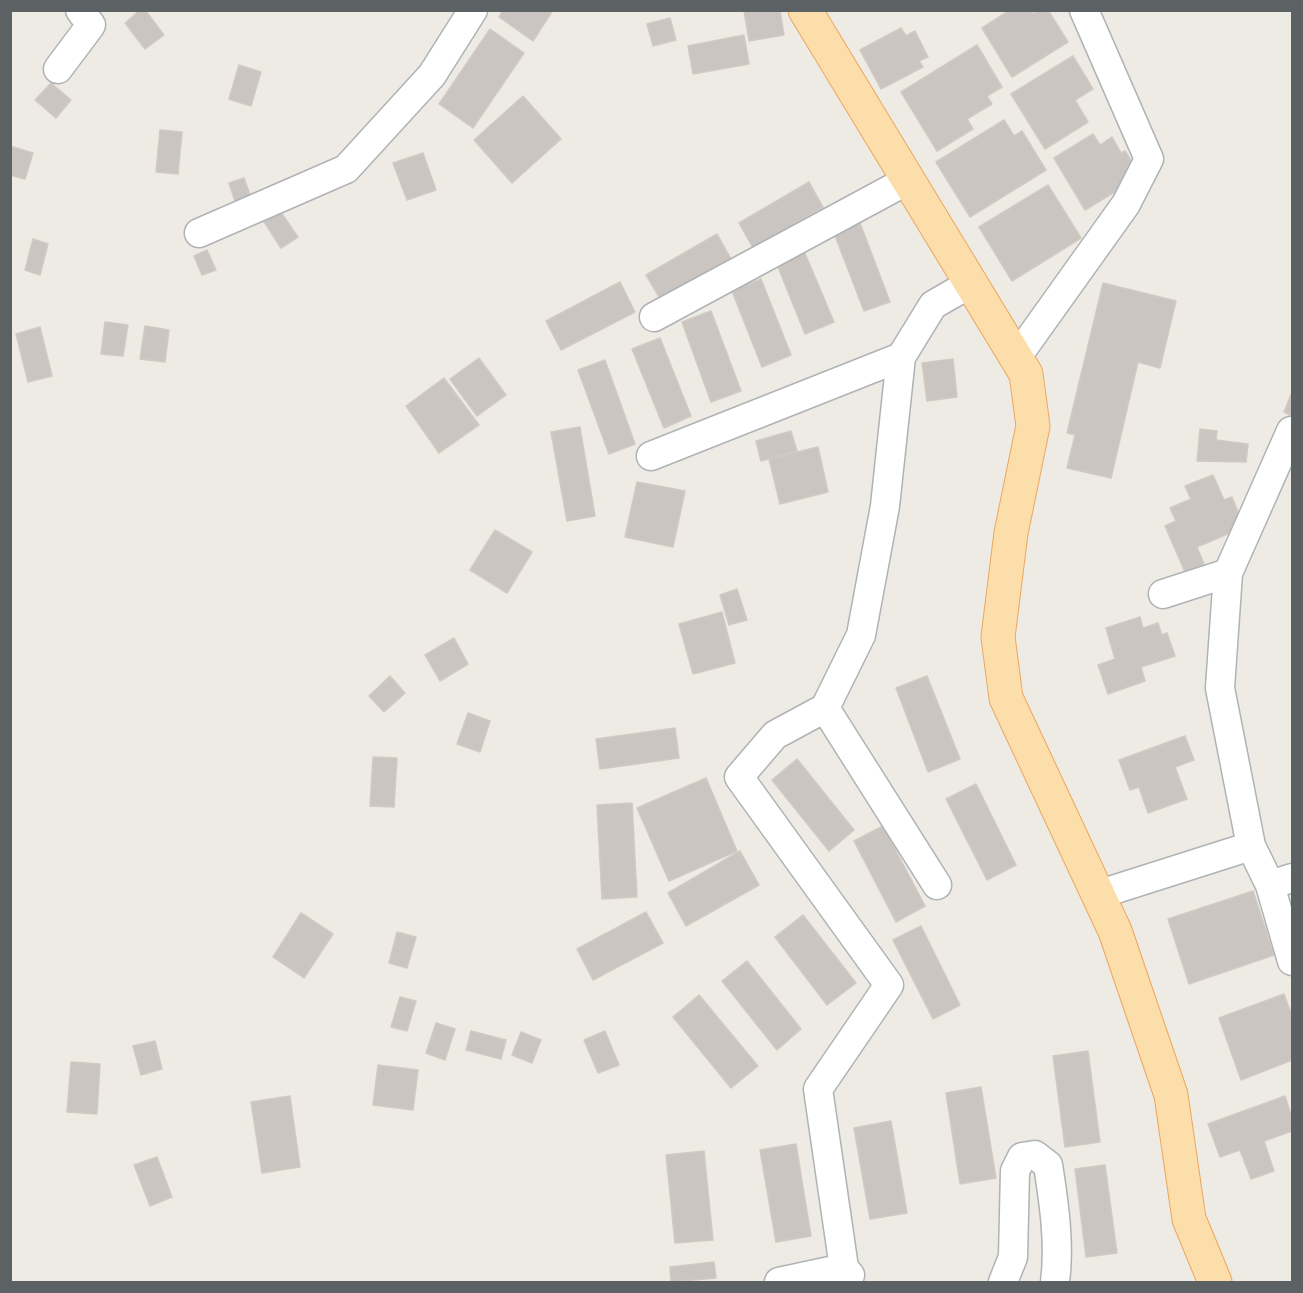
<!DOCTYPE html>
<html>
<head>
<meta charset="utf-8">
<style>
  body { margin:0 }
  #map { position:relative; width:1303px; height:1293px; overflow:hidden; background:#eeeae4; font-family:Figtree,sans-serif }
  canvas { display:block }
  .frame { position:absolute; inset:0; border:12px solid #5c6164; pointer-events:none }
</style>
</head>
<body>
<div id="map">
<canvas width="1303" height="1293"></canvas>
<div class="frame"></div>
</div>
<script>
const ctx = document.querySelector('canvas').getContext('2d');
ctx.lineJoin = 'round';
function fillPath(path, color) {
  ctx.fillStyle = color;
  ctx.fill(path, 'evenodd');
}
function trace(path, color, width, dash) {
  ctx.strokeStyle = color;
  ctx.lineWidth = width;
  ctx.lineCap = dash ? 'butt' : 'round';
  ctx.setLineDash(dash || []);
  ctx.stroke(path);
}
const building = new Path2D(`
  M140,10H145L164,35L145,49L125,23Z
  M503,10H553L533,41L499,17Z
  M780,10L784,35L749,41L744,11Z
  M1010,10H1031L1033,14L1040,10H1048L1068,42L1012,77L982,28Z
  M670,18L676,40L653,46L647,24Z
  M901,28L906,36L915,31L928,57L919,61L923,67L881,89L860,50Z
  M490,29L524,53L473,128L439,104Z
  M744,35L749,64L693,74L688,46Z
  M977,45L1002,87L987,96L992,104L967,119L973,129L937,151L901,92Z
  M1073,56L1093,89L1075,100L1088,122L1045,149L1011,94Z
  M239,65L261,72L251,106L229,99Z
  M51,83L71,100L56,118L35,100Z
  M523,96L561,139L512,183L474,140Z
  M1004,120L1014,136L1022,131L1046,170L970,217L936,162Z
  M160,130L182,132L178,174L156,172Z
  M1093,134L1100,145L1112,137L1121,153L1125,151L1141,176L1085,210L1054,158Z
  M10,146L33,153L25,179L10,175Z
  M423,153L436,190L407,200L393,163Z
  M244,178L251,198L236,204L229,183Z
  M809,182L823,207L753,248L739,223Z
  M1048,185L1081,238L1012,281L979,227Z
  M280,211L298,237L281,248L264,222Z
  M860,223L890,302L864,311L834,233Z
  M717,234L731,259L661,300L646,275Z
  M33,239L48,244L40,275L25,270Z
  M207,250L216,270L202,275L194,256Z
  M804,251L834,322L805,334L776,262Z
  M761,279L791,355L762,367L732,291Z
  M620,282L635,312L561,350L546,321Z
  M1103,283L1176,301L1160,368L1138,362L1111,478L1067,468L1075,435L1067,433Z
  M711,311L741,391L711,402L682,322Z
  M105,322L128,325L123,356L101,354Z
  M145,326L169,330L165,362L140,359Z
  M40,327L52,376L28,382L16,334Z
  M660,338L691,416L664,428L632,349Z
  M479,358L506,395L477,416L450,379Z
  M953,359L957,397L927,401L922,363Z
  M605,360L635,444L609,454L578,370Z
  M444,378L479,425L439,453L406,406Z
  M1292,392V416L1284,412Z
  M580,427L595,516L567,521L551,432Z
  M1200,429L1217,431L1216,440L1248,444L1246,462L1197,461Z
  M791,431L797,451L761,461L756,441Z
  M818,447L828,492L780,504L769,459Z
  M1213,475L1224,500L1232,497L1244,527L1197,547L1204,564L1185,572L1165,526L1176,521L1170,508L1191,499L1185,486Z
  M637,482L685,491L673,547L625,537Z
  M495,530L532,552L507,593L470,570Z
  M737,589L747,620L729,625L720,595Z
  M722,612L735,663L693,674L679,624Z
  M1140,617L1143,628L1158,623L1162,635L1167,633L1175,656L1141,667L1145,681L1108,694L1098,665L1115,659L1106,628Z
  M454,638L468,664L440,681L425,655Z
  M390,676L405,693L384,712L369,696Z
  M927,676L960,759L928,772L896,688Z
  M468,713L490,721L480,752L457,744Z
  M675,728L679,758L600,769L596,739Z
  M1185,736L1194,760L1175,767L1187,799L1148,813L1139,787L1130,790L1119,760Z
  M373,757L397,758L394,807L370,806Z
  M797,759L854,830L829,851L772,780Z
  M706,778L737,851L669,881L637,808Z
  M976,784L1016,865L987,880L946,799Z
  M632,803L637,897L602,899L597,805Z
  M883,826L925,906L896,922L854,841Z
  M740,851L759,885L686,926L668,893Z
  M1253,891L1274,955L1189,984L1168,919Z
  M646,912L663,943L593,980L577,949Z
  M301,913L333,934L304,978L273,957Z
  M803,915L856,983L827,1005L775,937Z
  M921,926L960,1005L933,1019L893,940Z
  M397,932L416,937L407,968L389,963Z
  M747,961L801,1029L777,1050L722,981Z
  M1284,994L1292,1016V1060L1241,1080L1219,1018Z
  M699,995L758,1066L731,1088L673,1017Z
  M400,997L416,1001L407,1031L391,1027Z
  M436,1023L455,1029L445,1060L426,1053Z
  M471,1031L506,1040L501,1059L466,1050Z
  M605,1031L619,1065L598,1073L584,1040Z
  M521,1032L541,1040L532,1063L512,1055Z
  M155,1041L162,1069L141,1075L133,1046Z
  M1088,1051L1100,1142L1065,1147L1053,1056Z
  M71,1062L100,1064L97,1114L67,1112Z
  M378,1065L418,1070L413,1110L373,1105Z
  M981,1087L996,1178L960,1184L946,1093Z
  M290,1096L300,1167L262,1173L251,1102Z
  M1285,1096L1292,1118V1131L1264,1141L1274,1171L1251,1179L1240,1150L1220,1157L1208,1124Z
  M891,1121L907,1213L870,1219L854,1128Z
  M796,1144L811,1236L776,1242L760,1150Z
  M704,1151L713,1240L675,1243L666,1155Z
  M157,1157L172,1197L150,1206L134,1165Z
  M1105,1165L1117,1253L1086,1257L1075,1169Z
  M714,1262L716,1278L671,1282L670,1267Z`);
fillPath(building, '#cac5c1');
trace(building, '#d2cac2', 1.5);
const minor = new Path2D(`
  M58,69L91,25L80,10
  M199,233L346,169L432,75L473,10
  M654,317L908,180
  M1016,358L1126,204L1149,159L1084,10
  M651,456L901,357
  M1163,594L1228,573
  M825,708L937,885
  M1251,846L1220,688L1228,573L1291,431
  M1270,885L1292,961
  M1097,895L1251,846L1270,885L1292,878
  M779,1282L844,1268L850,1275
  M835,1282L844,1268L818,1089L889,985L739,777L775,735L825,708L861,635L885,506L901,357L933,305L971,283
  M1003,1282L1013,1257L1015,1171L1022,1157L1035,1155L1048,1165C1054,1203 1060,1245 1055,1282`);
const primary = new Path2D(`
  M805,10L1026,374L1033,426L1011,533L998,637L1006,698L1115,931L1171,1095L1189,1219L1215,1282`);
trace(minor, '#afb3b6', 31);
trace(primary, '#eca75e', 35);
trace(minor, '#fff', 28);
trace(primary, '#fcdeab', 33);
</script>
</body>
</html>
